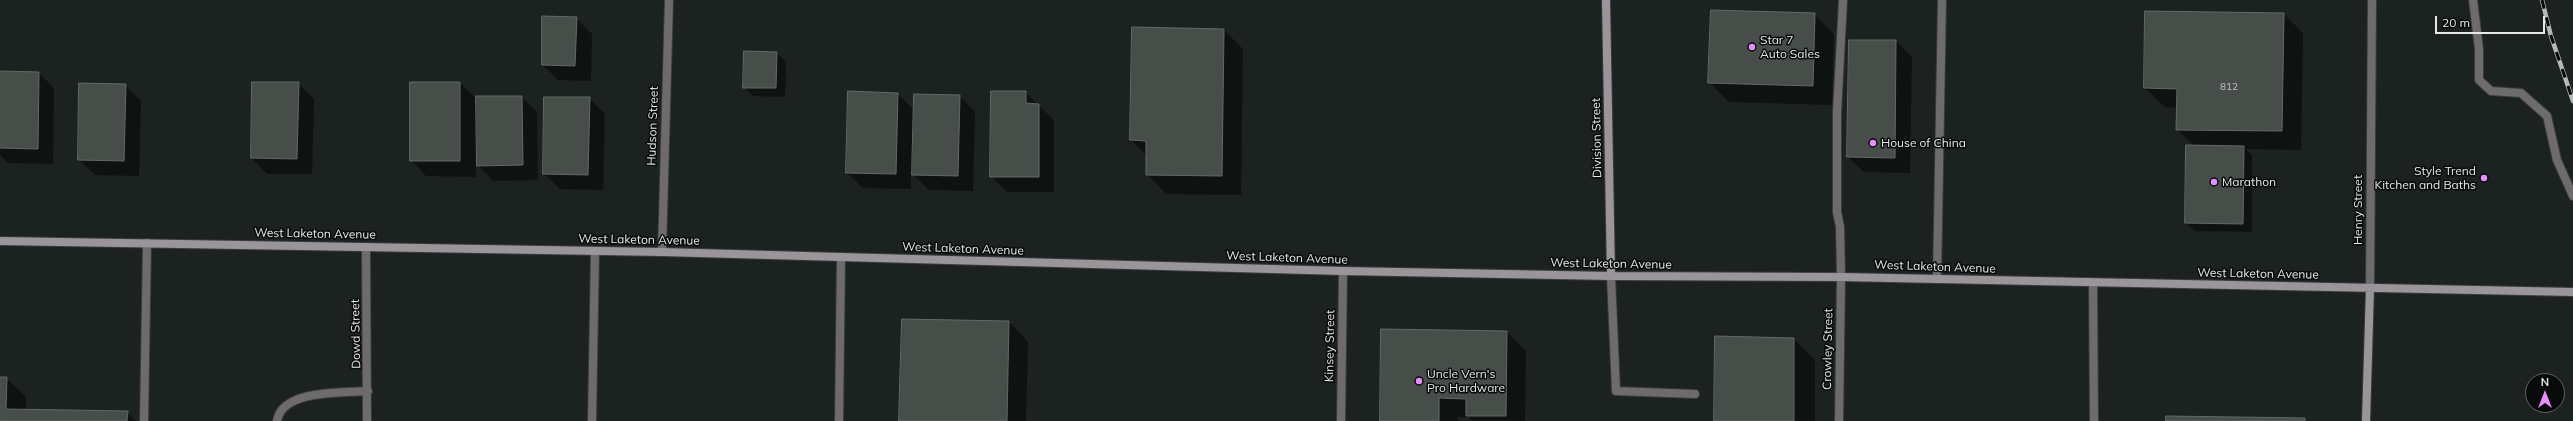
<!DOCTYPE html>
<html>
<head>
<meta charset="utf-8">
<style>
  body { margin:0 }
  #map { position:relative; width:2573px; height:421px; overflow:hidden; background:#1c221f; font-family:Mulish,sans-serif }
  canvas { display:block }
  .north { position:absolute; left:2525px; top:373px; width:40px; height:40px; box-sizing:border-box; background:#080b0a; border:1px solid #606462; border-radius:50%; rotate:0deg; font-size:11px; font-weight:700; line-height:16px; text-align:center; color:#e5eae7 }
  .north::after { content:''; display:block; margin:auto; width:14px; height:18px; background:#e98dfe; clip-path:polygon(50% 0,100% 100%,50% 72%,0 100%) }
  .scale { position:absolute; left:2435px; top:16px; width:110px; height:18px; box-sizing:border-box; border:2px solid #e5eae7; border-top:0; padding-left:5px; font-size:12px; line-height:14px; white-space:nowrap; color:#e5eae7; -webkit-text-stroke:3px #080b0a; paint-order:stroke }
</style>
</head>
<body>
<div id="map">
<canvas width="2573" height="421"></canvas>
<div class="north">N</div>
<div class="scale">20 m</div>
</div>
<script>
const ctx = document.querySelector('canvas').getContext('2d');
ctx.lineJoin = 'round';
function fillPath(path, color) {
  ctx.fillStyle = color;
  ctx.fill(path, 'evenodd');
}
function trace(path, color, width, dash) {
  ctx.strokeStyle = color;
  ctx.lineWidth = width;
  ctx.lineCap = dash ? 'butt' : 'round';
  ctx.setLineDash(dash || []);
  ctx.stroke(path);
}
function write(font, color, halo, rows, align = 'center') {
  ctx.font = font + ' Mulish,sans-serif';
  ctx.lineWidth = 3;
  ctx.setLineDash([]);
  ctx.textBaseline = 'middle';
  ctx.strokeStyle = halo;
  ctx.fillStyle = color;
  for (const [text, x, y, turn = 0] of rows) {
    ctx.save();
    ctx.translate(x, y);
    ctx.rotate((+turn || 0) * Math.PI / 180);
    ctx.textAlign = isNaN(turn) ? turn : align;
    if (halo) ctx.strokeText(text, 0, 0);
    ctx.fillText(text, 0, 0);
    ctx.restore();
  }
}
fillPath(new Path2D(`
  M1814,14L1834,34L1832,105L1729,102L1709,82Z
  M2284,14L2303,33L2301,150L2246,149L2252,155V232L2195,231L2186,223L2194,146L2177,129L2178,108L2165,107L2145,88Z
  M576,18L592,34L591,81L558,80L543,65Z
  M1224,30L1243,49L1241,195L1166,194L1147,174V156L1131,140Z
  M1850,41H1896L1912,57L1910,173L1864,172L1848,157Z
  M777,53L786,62L785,97L753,96L744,87Z
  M0,72L39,73L54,88L53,164L8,163L0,155Z
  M253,83H298L314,99L312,174H267L252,158Z
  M411,83H460L477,99L522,97L537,112L538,180L493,181L478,165L477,139L476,140V177L426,176L411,160Z
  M125,85L141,101L139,176L95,175L79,159Z
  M1025,92L1054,120V192H1007L991,176Z
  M898,94L915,111L960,96L975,112L973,191L929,190L911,173V189L863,188L847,173Z
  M589,98L605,114L603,190L560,189L544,174Z
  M1009,322L1028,342L1026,421H900Z
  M1507,332L1526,351L1525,421H1473L1469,417H1458V421H1381Z
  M1716,337L1794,339L1815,360V421H1715Z
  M0,378H6L26,397V410L127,412L136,421H0Z`), '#0007');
const building = new Path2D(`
  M1711,10L1815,13L1813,86L1708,83Z
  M2145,11L2284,13L2282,131L2176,130L2177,89L2144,88Z
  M542,16L577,17L575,66L542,65Z
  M1132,27L1224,29L1222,176L1146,175V141L1130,140Z
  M1849,40H1896L1895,158L1847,157Z
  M744,51L777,52L776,88H743Z
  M0,71L39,72L38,149L0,148Z
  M252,82H299L297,159L251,158Z
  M410,82H460V161H410Z
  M79,83L126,84L124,161L78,160Z
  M848,91L898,93L896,174L846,173Z
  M991,91H1026V103L1039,104V177H990Z
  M914,94L960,95L958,176L912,175Z
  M476,96H522L523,165L477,166Z
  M544,97H590L588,175L543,174Z
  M2186,145L2244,146L2243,224L2185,223Z
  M902,319L1009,321L1007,421H899Z
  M1381,329L1507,331L1506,416H1466V399L1439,398V421H1380Z
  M1715,336L1794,338V421H1714Z
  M0,377H7L6,409L128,411L127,421H0Z
  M2166,416L2305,418V421H2166Z`);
fillPath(building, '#474e4a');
trace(building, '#626a66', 1);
const lane = new Path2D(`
  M2473,0L2479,49V80L2491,91L2521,93L2547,116L2557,160L2573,196
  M1611,276L1616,391L1695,394
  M1841,277L1840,227L1837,212V113L1843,0
  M1937,279L1942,0
  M2093,283L2094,421
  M144,421L147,243
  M277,421C282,389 343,393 368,391
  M592,421L595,251`);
const street = new Path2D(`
  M366,247L367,421
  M662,252L669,0
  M2370,288L2372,0
  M839,421L841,257
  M1341,421L1343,271
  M1839,421L1841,277`);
const secondary = new Path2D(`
  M1606,0L1611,276
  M0,241L662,252L1343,271L1611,276L1841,277L2573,292
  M2366,421L2370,288`);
trace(lane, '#383e3b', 10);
trace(street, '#383e3b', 10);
trace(secondary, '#383e3b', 10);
trace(lane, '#6d6b6e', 8);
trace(street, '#6d6b6e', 8);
trace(secondary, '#99959a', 8);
const rail = new Path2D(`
  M2542,0L2551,36L2573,101`);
trace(rail, '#b4bab7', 4.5);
trace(rail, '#080b0a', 3, [9]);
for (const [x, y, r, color] of [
  [1752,47,4,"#e98dfe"],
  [1873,143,4,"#e98dfe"],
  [2484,178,4,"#e98dfe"],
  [2214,182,4,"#e98dfe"],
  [1419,381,4,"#e98dfe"]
]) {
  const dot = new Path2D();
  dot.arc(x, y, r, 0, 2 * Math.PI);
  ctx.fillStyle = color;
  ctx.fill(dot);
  trace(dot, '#080b0a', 1.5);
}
write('10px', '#bec3c0', null, [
  ["812",2229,87]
]);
write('12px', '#e5eae7', '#080b0a', [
  ["Star 7",1760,40],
  ["Auto Sales",1760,54],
  ["House of China",1881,143],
  ["Style Trend",2476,171,"right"],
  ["Kitchen and Baths",2476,185,"right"],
  ["Marathon",2222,182],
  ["Uncle Vern's",1427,374],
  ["Pro Hardware",1427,388]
], 'left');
write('12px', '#e5eae7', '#080b0a', [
  ["Hudson Street",653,126,-88],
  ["Division Street",1597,138,-91],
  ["Henry Street",2358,210,-90],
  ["West Laketon Avenue",315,234,1],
  ["West Laketon Avenue",639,240,1],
  ["West Laketon Avenue",963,249,2],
  ["West Laketon Avenue",1287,258,2],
  ["West Laketon Avenue",1611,264,1],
  ["West Laketon Avenue",1935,267,2],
  ["West Laketon Avenue",2258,274,1],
  ["Dowd Street",356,334,-91],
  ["Kinsey Street",1330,346,-89],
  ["Crowley Street",1828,349,-89]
]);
</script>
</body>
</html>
